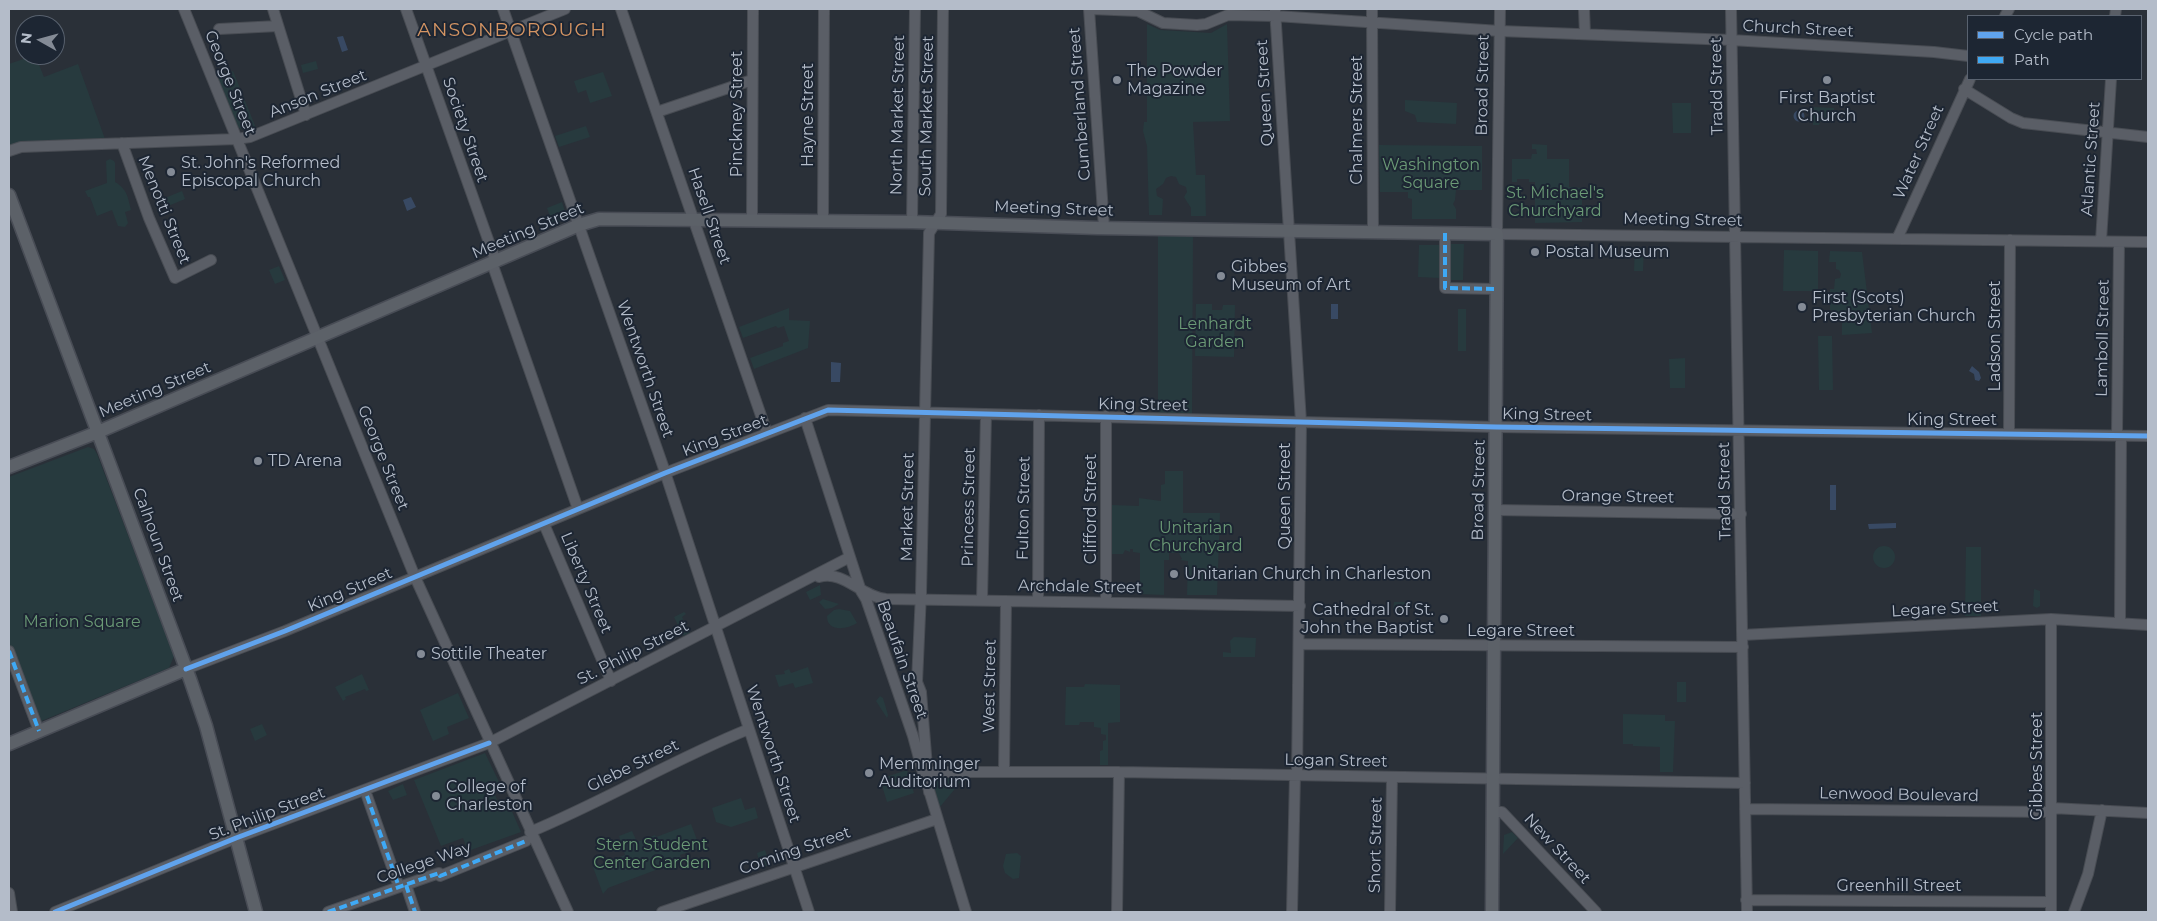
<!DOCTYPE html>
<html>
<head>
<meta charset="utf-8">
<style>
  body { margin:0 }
  #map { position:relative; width:2157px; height:921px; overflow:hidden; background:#2a3038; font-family:Montserrat,sans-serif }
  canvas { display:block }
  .frame { position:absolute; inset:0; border:10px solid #b4bcc9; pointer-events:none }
  .legend { position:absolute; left:1967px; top:15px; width:175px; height:65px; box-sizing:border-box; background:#1d2633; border:1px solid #59626f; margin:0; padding:6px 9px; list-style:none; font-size:15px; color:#b4bcc9 }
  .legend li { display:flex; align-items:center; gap:10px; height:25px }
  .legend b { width:25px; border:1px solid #59626f }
  .north { position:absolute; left:15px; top:15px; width:50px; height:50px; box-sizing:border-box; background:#1d2633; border:1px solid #59626f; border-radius:50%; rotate:277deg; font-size:14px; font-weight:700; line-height:20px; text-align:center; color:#b4bcc9 }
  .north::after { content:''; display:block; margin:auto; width:18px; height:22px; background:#848b96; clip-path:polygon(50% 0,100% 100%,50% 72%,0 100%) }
</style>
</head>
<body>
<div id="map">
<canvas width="2157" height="921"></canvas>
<div class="frame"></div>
<ul class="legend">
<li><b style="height:6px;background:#60a3ed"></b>Cycle path</li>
<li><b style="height:6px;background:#3fa9f5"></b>Path</li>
</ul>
<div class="north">N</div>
</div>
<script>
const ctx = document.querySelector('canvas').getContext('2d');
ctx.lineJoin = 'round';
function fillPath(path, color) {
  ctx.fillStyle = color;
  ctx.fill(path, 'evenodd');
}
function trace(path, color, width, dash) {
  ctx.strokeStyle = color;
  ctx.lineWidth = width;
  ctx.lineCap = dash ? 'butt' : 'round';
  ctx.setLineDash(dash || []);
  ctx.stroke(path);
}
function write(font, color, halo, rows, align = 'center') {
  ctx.font = font + ' Montserrat,sans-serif';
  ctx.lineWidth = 4;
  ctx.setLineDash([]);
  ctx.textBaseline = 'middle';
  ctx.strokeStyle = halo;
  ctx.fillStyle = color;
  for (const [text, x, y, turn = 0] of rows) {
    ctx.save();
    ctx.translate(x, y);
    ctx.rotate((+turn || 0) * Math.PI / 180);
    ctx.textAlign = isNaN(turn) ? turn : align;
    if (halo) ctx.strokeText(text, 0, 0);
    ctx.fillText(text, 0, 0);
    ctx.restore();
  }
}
fillPath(new Path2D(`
  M1147,24L1160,30L1211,33L1227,24L1230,121L1193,122L1196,175H1205L1206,216H1191V208L1184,197L1187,192L1186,187L1179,184L1176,177L1171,176L1166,178L1163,184L1156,189L1157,196L1163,199L1162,215H1149L1147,146L1143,131L1144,122H1147Z
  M35,55L44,77L78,64L105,139L26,142L9,145V64Z
  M316,61L318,69L303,73L301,65Z
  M233,71L256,128C250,131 243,132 238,127L218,78Z
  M603,72L612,96L590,103L586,90L578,93L574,81Z
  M1405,100L1457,103L1456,124L1417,122L1415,115L1405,111Z
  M1672,103H1691V133H1673Z
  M1813,107L1834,108V122H1820L1819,125H1813Z
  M586,126L590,137L559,147L555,136Z
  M1532,144L1547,145V159H1569V187L1582,188V222L1535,223V182H1529V179H1517V182H1512V159H1531L1532,154H1537L1536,149H1532Z
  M1379,145L1482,146V190H1456L1455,200L1453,204L1456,209V219H1412V199L1408,198V192H1380Z
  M110,159L114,161L115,163V182C127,189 128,197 131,210L125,212L128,223L125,227L118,226L112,210L97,216L90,197H88L85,191L107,183L106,161Z
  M182,191L185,199L168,206L165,198Z
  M562,202L566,215L563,220L553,224L547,208Z
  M1158,234L1193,235L1192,415H1158Z
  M1449,244H1464L1463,280H1449Z
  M1419,245H1440V278L1418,277Z
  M1635,247L1644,248L1643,271H1634Z
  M1784,250L1818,251V291H1783Z
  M1830,251L1862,252L1872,333L1842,335V320H1834V311L1830,310V289H1834L1835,279L1840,278L1841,274L1839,270L1836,269V262H1829Z
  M279,266L285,280L275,284L269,270Z
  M1196,304H1212V310H1222L1223,305H1235L1234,357L1195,356Z
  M789,308V320L810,321L808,348L754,369L750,358L783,346V343L789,341L784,326L778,328L776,326L743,338L739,327Z
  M1458,309H1466V351H1458Z
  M1818,336H1832L1833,390H1819Z
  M1685,358V388H1670L1669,359Z
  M88,447L94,449L97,454L174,656L169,668L39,722L9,644V477Z
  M1165,471H1183V513H1220L1217,595H1187L1188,561L1180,560L1182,559L1179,553H1169V560H1164V595L1140,594V553L1133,552V549H1130V552L1125,550L1123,554H1112V505L1139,506V498L1161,501V485L1165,484Z
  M1873 557a11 11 0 1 1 22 0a11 11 0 1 1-22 0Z
  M1966,547H1981V616H1965Z
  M820,585L821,595L810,600L806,592Z
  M2034,589L2040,591V606L2037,608L2033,606Z
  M823,599L839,604L832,608L825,609L819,602Z
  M1394,602H1409V611L1393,610Z
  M839,609L850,611L857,623C848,629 827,633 827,616L834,610Z
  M684,612L686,614L682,617L690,633L683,636L674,617Z
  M1234,637L1256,638L1255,657H1223V652L1231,653L1230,641Z
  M808,667L813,683L795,688L793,683L779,687L775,675L785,674L784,671L789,669L791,673Z
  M362,674L369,690L366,691L365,689L345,697L346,699L343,701L335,687Z
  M1677,682H1686V702H1677Z
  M1085,684L1120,685V722L1108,723V765H1100V751L1103,750V741L1106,740V735L1101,734V728L1094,727V722H1080L1079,725H1065L1066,687H1084Z
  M458,693L469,718L447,727L449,734L433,741L420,710Z
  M880,696L883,698L888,715L887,718L876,701Z
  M1623,714L1665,715V721H1675L1673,772H1660V747L1633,746V744H1623Z
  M262,724L267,735L255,741L250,729Z
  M485,753L501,786L493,790L499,804L507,800L521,832L468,851L463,838L441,846L414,780Z
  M907,770L914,793L887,802L880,779Z
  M932,777H963L964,778L939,808Z
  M403,784L407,795L393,800L388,791Z
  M741,798L745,810L755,807L758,818L731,827L716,822L712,808Z
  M691,824L700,848L680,855L682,860L608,888L603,894L593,867L625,855L619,836L632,831L637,842L655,835L656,837Z
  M1512,832L1518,838L1503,854L1504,835Z
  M765,850L770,865L761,868L757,853Z
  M1017,853L1021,856L1019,878L1013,879L1005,873L1003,866L1006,854Z`), '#273a3e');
fillPath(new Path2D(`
  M343,36L348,50L342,52L337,37Z
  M1793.5 116a5.5 5.5 0 1 1 11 0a5.5 5.5 0 1 1-11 0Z
  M411,197L416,207L407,211L403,200Z
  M1331,304H1338V319H1331Z
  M831,362L841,363L840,382H831Z
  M1972,366L1979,372L1981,378L1979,381L1975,380L1974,374L1969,371Z
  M1830,485H1836V510H1830Z
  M1896,523V528L1869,529L1868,524Z`), '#384963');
const minor = new Path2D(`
  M184,9L415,577L568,912
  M273,9L306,115
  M406,9L496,262
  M503,9L663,466L809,912
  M621,9L767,433
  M1089,9L1104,227
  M1091,9L1138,11L1163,23L1197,25L1206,24L1228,15L1276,16L1500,31L1731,40L1934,52L1968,56
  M1275,9L1301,422L1297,775
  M1372,9L1373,231
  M1500,9L1497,234L2148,242
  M1584,9L1585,34
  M1731,9L1747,912
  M2005,16L2009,9
  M2115,16L2116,9
  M219,29L278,26
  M1964,89L2011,118L2023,123L2148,137
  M657,112L752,80
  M122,143L149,218L175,278L211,260
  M9,151L21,147L236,139L250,137L565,9
  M752,220L753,9
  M823,221L824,9
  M912,222L915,9
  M1445,233V288L1496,289
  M1897,239L1970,79
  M2101,241L2111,79
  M492,263L578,509
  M805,418L861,591L866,599L913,736L923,773
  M2009,433L2010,240
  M2117,435L2119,242
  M1495,510L1741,514
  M544,524L611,681
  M819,577C844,570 860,596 886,599L1300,606
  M982,600L986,414
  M1038,601L1039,415
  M1106,602V416
  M2120,623L2121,436
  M1742,635L2051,619L2148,625
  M1299,644L1743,647
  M9,651L39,731
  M186,669L285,631L665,473L828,410L1496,427L2148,436
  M1004,771L1006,601
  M927,772H1119L1745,783
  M928,787L966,912
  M929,792L921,692L917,682L921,593L929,233L941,214L943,9
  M367,796L399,887
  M2052,808L2148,813
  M1745,809L2052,812
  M1493,812H1502L1596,912
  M530,832C605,801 674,759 749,729
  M406,885L415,912
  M9,893L12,912
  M1746,900L2051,902
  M55,912L236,838L489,743L850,557
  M328,912L439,873L440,876L526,841
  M662,912L937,819
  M1117,912L1119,772
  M1292,912L1295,775
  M1390,912L1392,777
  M2051,912V619
  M2074,912L2088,874L2102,810`);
const major = new Path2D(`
  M9,195L190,679L206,726L256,912
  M9,467L98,432L579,225L599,219L912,222L1097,228L1497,234L1492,912
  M9,744L186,669`);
trace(minor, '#484c53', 12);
trace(major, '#484c55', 15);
trace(minor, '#5a5e66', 10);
trace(major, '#5c6168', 12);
trace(new Path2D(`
  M1445,233V288L1496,289
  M9,651L39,731
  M367,796L399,887
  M406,885L415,912
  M328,912L439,873L440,876L526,841`), '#3fa9f5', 4, [8, 4]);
trace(new Path2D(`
  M186,669L285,631L665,473L828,410L1496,427L2148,436
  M55,912L236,838L489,743`), '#60a3ed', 5);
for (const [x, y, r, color] of [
  [1117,80,5,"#848b96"],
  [1827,80,5,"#848b96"],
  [171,172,5,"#848b96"],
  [1535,252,5,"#848b96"],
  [1221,276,5,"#848b96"],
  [1802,307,5,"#848b96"],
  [258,461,5,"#848b96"],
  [1174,574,5,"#848b96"],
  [1444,619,5,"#848b96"],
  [421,654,5,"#848b96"],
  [869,773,5,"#848b96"],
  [436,796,5,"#848b96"]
]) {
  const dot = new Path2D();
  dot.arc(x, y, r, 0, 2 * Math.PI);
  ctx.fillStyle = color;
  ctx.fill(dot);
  trace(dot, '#1d2633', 2);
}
write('16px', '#b4bcc9', '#1d2633', [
  ["Church Street",1798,29,3],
  ["George Street",230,83,68],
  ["Broad Street",1483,85,-89],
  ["Tradd Street",1717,86,-91],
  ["Queen Street",1265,93,-93],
  ["Anson Street",318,94,-22],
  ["Cumberland Street",1080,104,-94],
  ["Pinckney Street",737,114,-90],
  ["Hayne Street",808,115,-90],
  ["North Market Street",898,115,-89],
  ["South Market Street",927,116,-89],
  ["Chalmers Street",1357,120,-90],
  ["Society Street",465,130,71],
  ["Water Street",1919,152,-66],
  ["Atlantic Street",2091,159,-86],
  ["Meeting Street",1054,209,2],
  ["Menotti Street",164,210,68],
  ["Hasell Street",709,216,71],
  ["Meeting Street",1683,220,1],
  ["Meeting Street",528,231,-23],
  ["Ladson Street",1995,336,-90],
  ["Lamboll Street",2103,338,-89],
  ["Wentworth Street",645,369,71],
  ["Meeting Street",155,390,-23],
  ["King Street",1143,405,1],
  ["King Street",1547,415,1],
  ["King Street",1952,420],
  ["King Street",725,436,-21],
  ["George Street",383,458,68],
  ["Broad Street",1479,490,-89],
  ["Tradd Street",1725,491,-91],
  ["Queen Street",1285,496,-90],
  ["Orange Street",1618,497,1],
  ["Market Street",908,507,-89],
  ["Princess Street",969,507,-89],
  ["Fulton Street",1024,508,-89],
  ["Clifford Street",1091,509,-90],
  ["Calhoun Street",158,545,70],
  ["Liberty Street",586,583,67],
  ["Archdale Street",1080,587,1],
  ["King Street",350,590,-23],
  ["Legare Street",1945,609,-3],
  ["Legare Street",1521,631],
  ["St. Philip Street",633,653,-27],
  ["Beaufain Street",902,660,71],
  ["West Street",990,686,-89],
  ["Wentworth Street",773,754,72],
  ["Logan Street",1336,761,1],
  ["Glebe Street",633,766,-26],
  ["Gibbes Street",2037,766,-90],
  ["Lenwood Boulevard",1899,795,1],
  ["St. Philip Street",267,814,-21],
  ["Short Street",1376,845,-89],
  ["New Street",1557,849,47],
  ["Coming Street",795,851,-19],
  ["College Way",424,863,-19],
  ["Greenhill Street",1899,886]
]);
write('16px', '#b4bcc9', '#1d2633', [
  ["The Powder",1127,71],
  ["Magazine",1127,89],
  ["First Baptist",1827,98,"center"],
  ["Church",1827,116,"center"],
  ["St. John's Reformed",181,163],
  ["Episcopal Church",181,181],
  ["Postal Museum",1545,252],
  ["Gibbes",1231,267],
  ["Museum of Art",1231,285],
  ["First (Scots)",1812,298],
  ["Presbyterian Church",1812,316],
  ["TD Arena",268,461],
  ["Unitarian Church in Charleston",1184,574],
  ["Cathedral of St.",1434,610,"right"],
  ["John the Baptist",1434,628,"right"],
  ["Sottile Theater",431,654],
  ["Memminger",879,764],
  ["Auditorium",879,782],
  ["College of",446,787],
  ["Charleston",446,805]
], 'left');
write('16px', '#6b9a76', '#1d2633', [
  ["Washington",1431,165],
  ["Square",1431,183],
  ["St. Michael's",1555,193],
  ["Churchyard",1555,211],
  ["Lenhardt",1215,324],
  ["Garden",1215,342],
  ["Unitarian",1196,528],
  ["Churchyard",1196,546],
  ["Marion Square",82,622],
  ["Stern Student",652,845],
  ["Center Garden",652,863]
]);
ctx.letterSpacing = '1px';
write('19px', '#d59563', '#1d2633', [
  ["ANSONBOROUGH",512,30]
]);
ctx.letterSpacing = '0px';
</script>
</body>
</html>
